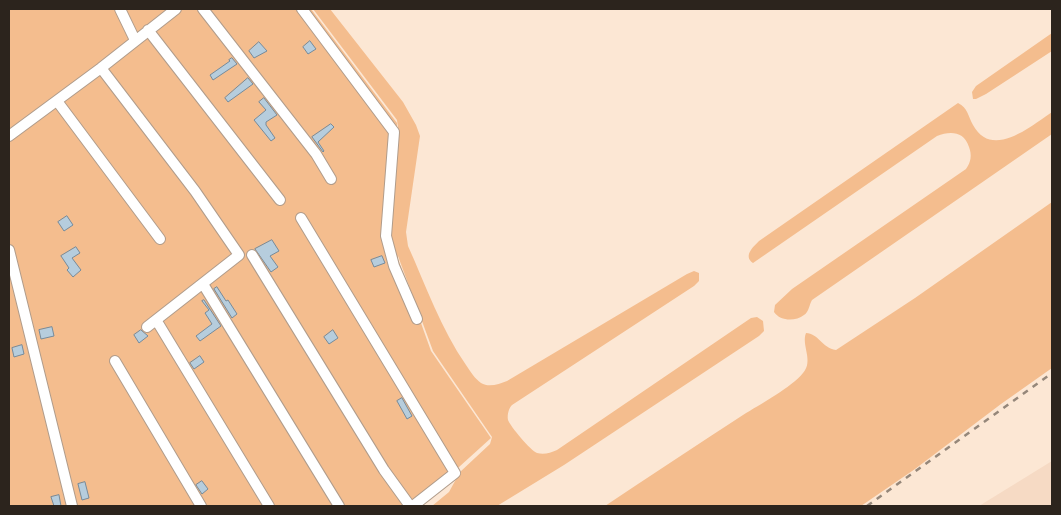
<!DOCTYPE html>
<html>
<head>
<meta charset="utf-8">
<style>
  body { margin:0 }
  #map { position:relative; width:1061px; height:515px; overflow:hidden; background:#fce7d4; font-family:"Archivo Narrow",sans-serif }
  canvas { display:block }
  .frame { position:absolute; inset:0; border:10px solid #2c241d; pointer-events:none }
</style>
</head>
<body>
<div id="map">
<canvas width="1061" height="515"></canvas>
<div class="frame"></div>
</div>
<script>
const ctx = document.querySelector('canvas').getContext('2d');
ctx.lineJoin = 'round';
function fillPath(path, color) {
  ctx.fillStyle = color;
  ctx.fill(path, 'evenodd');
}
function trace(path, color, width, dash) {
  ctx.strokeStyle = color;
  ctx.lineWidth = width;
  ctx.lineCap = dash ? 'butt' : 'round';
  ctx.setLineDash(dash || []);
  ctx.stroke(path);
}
fillPath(new Path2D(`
  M1052,461V506H979Z`), '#f6dac4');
fillPath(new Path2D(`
  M9,9H311L397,123V147L399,135L397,120L313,9H330L403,102L416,125L420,136L406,232L408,246C426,286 441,329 466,365C470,371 475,379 481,383C489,388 499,384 507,381L687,274L694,271L699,273V281L694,286L512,405C509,408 507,414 508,420C510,426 531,451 537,453C544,455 550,453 557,450L751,318L757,317L763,321L764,331L759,336L564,465L497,506H432L449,492L460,472L490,444L492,437L433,351L398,256V259L431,351L491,438L416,506H9Z
  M1052,33V51L986,94L976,99H973L972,92L976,86Z
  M958,103C968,108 968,116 973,125C992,160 1031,126 1052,112V134L812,300C809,305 809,312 804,315C795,322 780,321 774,312L775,305L792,289L966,169C971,162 972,155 969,147C964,131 950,131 937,136L753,263C743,256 753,247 759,241Z
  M1052,202V368L1001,404L915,469L861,506H605C651,475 697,445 743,415C759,405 792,387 803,373C814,361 801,345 806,333C818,333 822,348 836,350L915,298Z`), '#f4bd8e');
const building = new Path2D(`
  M310,41L316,49L308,54L303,47Z
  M259,42L267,51L254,58L249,51Z
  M232,58L237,64L213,80L210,75L230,61L229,60Z
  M248,78L253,84L228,102L225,98Z
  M264,98L277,115L266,122V125L275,138L271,141L254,120L266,110L259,102Z
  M331,124L334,127L318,142L324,151L323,152L312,137Z
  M67,216L73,225L64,231L58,222Z
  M272,240L279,251L270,256L278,267L271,272L255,249Z
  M76,247L80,253L72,258L81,270L73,277L67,270L69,268L61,256Z
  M382,256L385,263L374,267L371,260Z
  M217,287L226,301L228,300L237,314L232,318L214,289Z
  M204,300L221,326L200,341L196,336L212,324L205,313L209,310L202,301Z
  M52,327L54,336L41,339L39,330Z
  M141,330L148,336L139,343L134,335Z
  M333,330L338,338L329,344L324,337Z
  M22,345L24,354L14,357L12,348Z
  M200,356L204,362L194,369L190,363Z
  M402,398L412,416L407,419L397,401Z
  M202,481L208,489L202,494L196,485Z
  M85,482L89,498L82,500L78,484Z
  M59,495L61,506H54L51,497Z`);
fillPath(building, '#b6cddd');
trace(building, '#768b9b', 1);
const minor = new Path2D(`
  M120,9L135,40
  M203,9L316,154L331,179
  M302,9L394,132L386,236L394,266L417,319
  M148,30L280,200
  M101,68L195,191L239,255L147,327
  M57,101L160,239
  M9,136L101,68L176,9
  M301,218L455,473L413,506
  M9,250L72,506
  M252,255L384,470L410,506
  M203,284L339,506
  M158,323L269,506
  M115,361L201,506`);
trace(minor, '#b09c8b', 12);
trace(minor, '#fff', 10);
trace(new Path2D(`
  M867,506L1052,373`), '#95877a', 2.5, [6, 6]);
</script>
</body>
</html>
